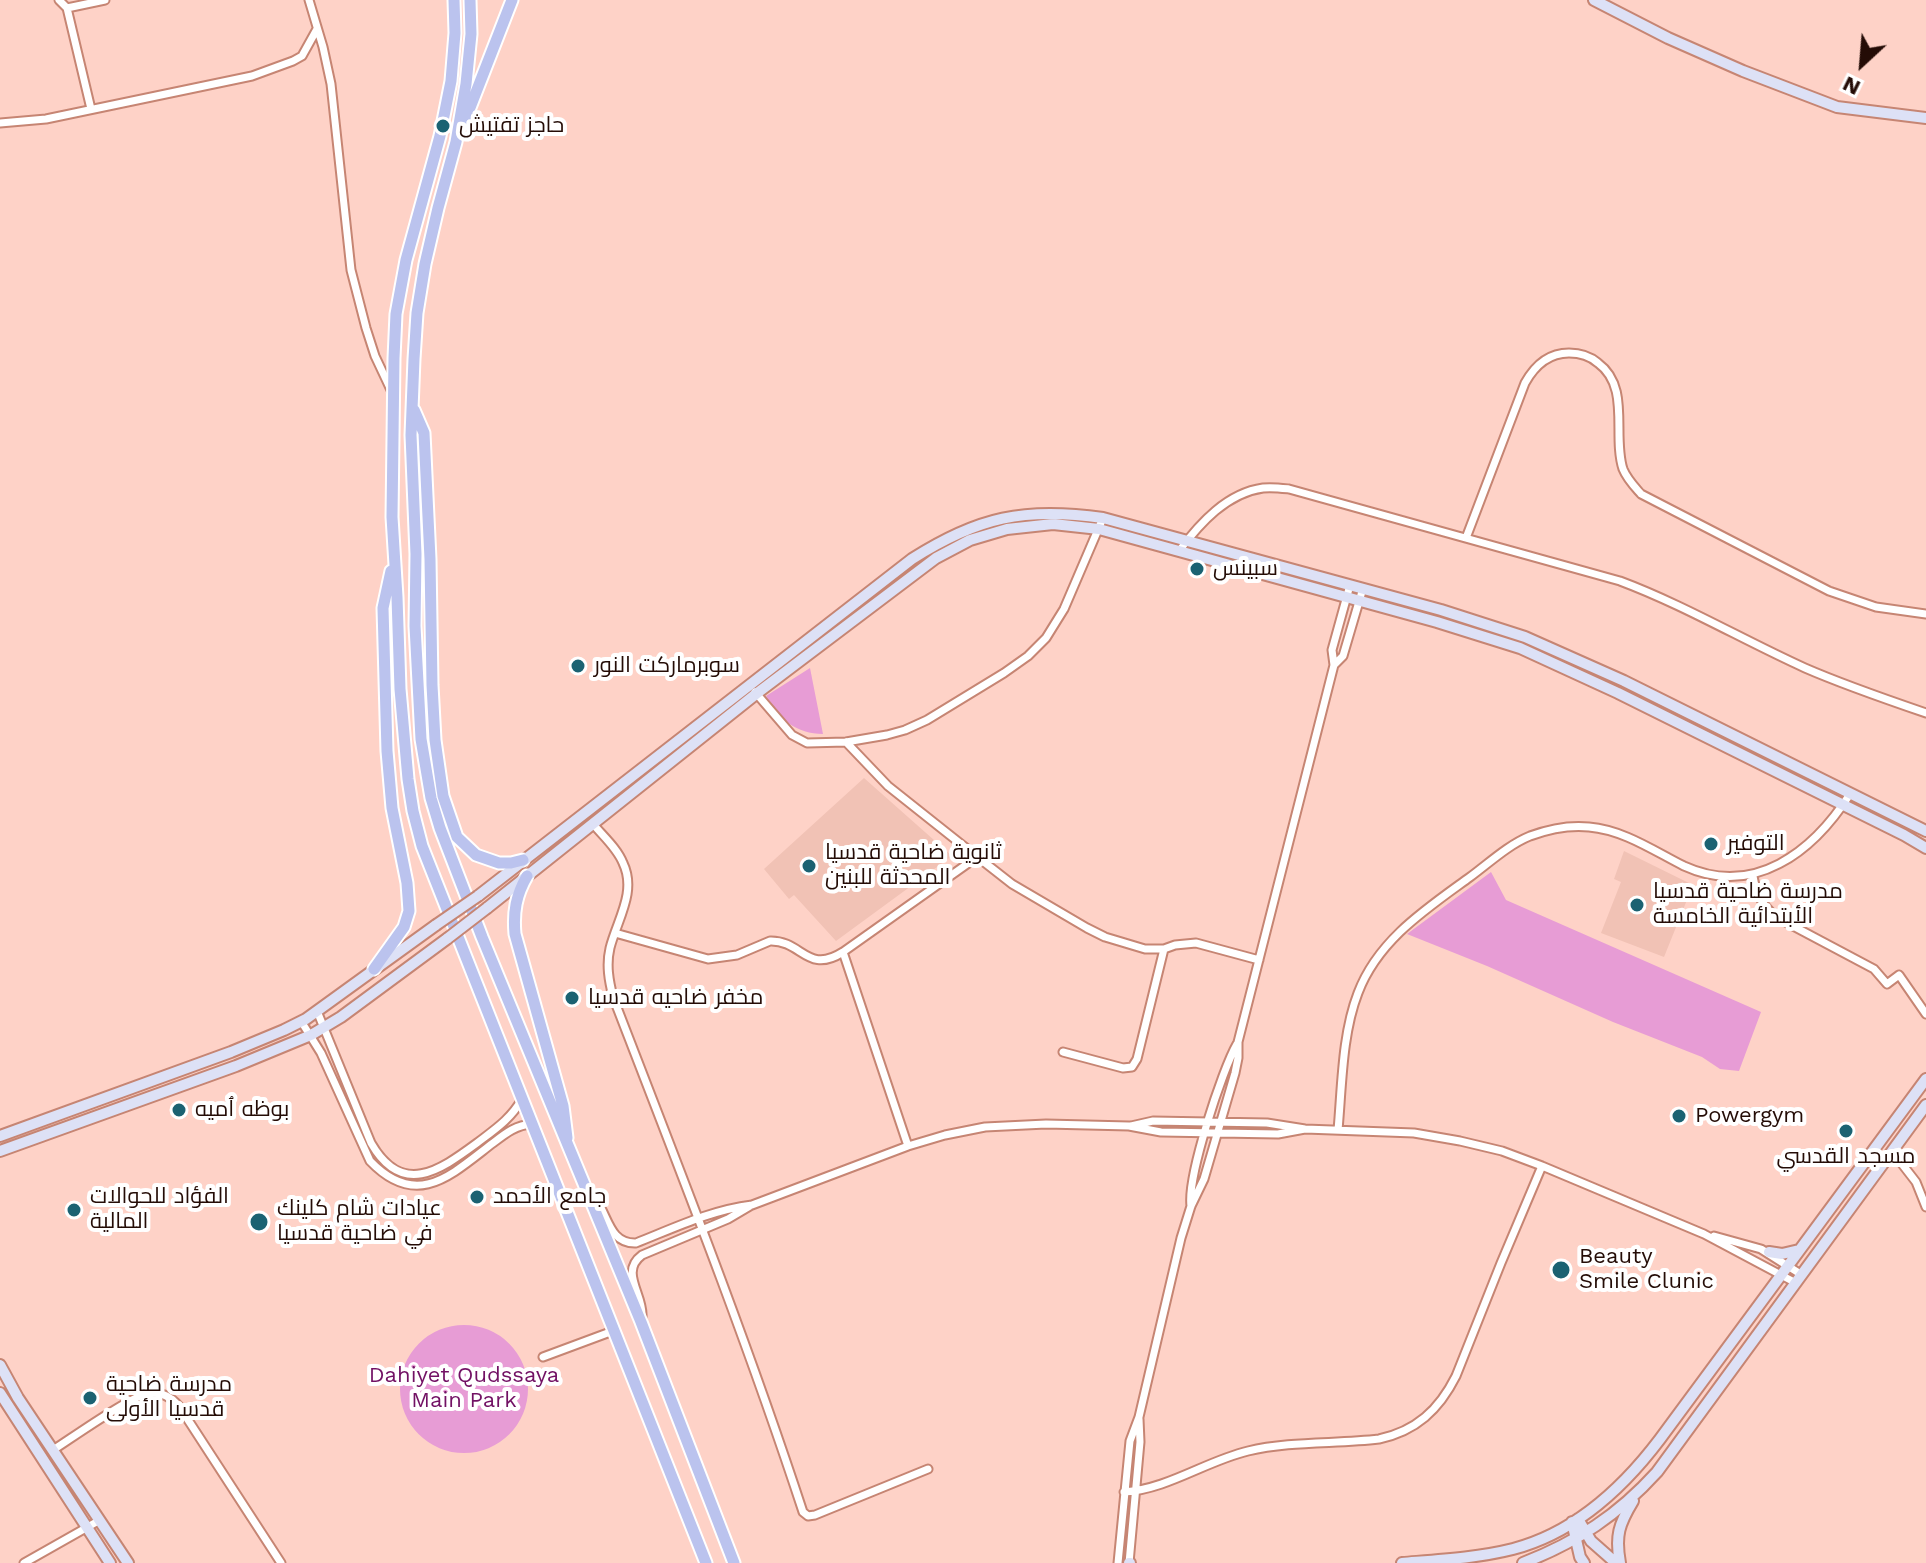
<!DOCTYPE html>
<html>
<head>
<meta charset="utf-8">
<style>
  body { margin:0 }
  #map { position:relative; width:1926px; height:1563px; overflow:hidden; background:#fed2c7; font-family:"Work Sans",sans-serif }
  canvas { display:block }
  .north { position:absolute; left:1822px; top:24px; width:80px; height:80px; -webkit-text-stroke:6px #fff; paint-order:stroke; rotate:206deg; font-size:22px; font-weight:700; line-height:32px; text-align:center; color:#240c06 }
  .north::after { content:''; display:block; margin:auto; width:28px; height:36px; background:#240c06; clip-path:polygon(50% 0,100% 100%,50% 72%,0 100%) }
</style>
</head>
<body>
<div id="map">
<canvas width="1926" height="1563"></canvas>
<div class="north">N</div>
</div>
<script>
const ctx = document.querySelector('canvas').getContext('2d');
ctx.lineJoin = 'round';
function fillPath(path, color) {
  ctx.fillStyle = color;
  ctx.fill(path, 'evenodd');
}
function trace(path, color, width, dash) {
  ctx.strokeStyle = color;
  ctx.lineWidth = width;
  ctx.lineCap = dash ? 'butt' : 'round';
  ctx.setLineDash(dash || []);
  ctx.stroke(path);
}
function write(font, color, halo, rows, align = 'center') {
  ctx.font = font + ' "Work Sans",Cairo,sans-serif';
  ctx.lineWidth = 8;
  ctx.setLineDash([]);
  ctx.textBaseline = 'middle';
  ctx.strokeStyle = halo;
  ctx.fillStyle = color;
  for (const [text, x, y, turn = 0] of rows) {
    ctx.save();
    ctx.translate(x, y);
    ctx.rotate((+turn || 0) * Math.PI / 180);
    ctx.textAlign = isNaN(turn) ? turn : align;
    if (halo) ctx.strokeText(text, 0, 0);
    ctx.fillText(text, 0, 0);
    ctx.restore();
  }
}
fillPath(new Path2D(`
  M864,778L952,856L836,941L794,895L789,899L764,869Z
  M1624,851L1693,885L1664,957L1601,933L1621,882L1614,879Z`), '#f1c2b5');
fillPath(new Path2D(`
  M810,668L823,734C797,734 778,719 766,696Z
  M1491,872L1506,900L1761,1012L1739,1071L1720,1069L1702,1057L1613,1022L1487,966L1407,934Z
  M400 1389a64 64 0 1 1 128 0a64 64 0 1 1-128 0Z`), '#e79cd5');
const street = new Path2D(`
  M59,0L67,8L105,0
  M309,0L323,47L331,84L351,270L366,328L375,356L391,390
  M67,8L91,109
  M0,123L46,119L252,76L293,61L302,56L317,29
  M1466,538L1525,383C1535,365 1549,353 1569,353C1580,353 1590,356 1598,363C1631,387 1612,435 1623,469C1627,479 1634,486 1641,494L1829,591L1876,607L1926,614
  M1179,551C1200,523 1227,493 1263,488C1272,487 1280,488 1289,489L1620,581C1684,605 1743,640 1805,668C1844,685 1885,699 1926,713
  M1334,665L1343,656L1363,588
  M755,692L792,735L807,743L846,742L887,735L905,730L927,720L1004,673L1028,656L1046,638L1064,609L1103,518
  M846,742L888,786L961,844L1012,884L1087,928L1105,937L1145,949H1164L1175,945L1196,943L1259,960
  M593,824C603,836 617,848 623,863C637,892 617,920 610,948C606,965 609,981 613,997C679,1168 746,1338 803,1512L808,1516L815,1515L928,1469
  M1753,876C1756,894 1762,905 1776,917L1874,969L1887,984L1899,975L1926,1014
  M615,933L708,959L737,955L770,941C802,940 807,975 843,952L977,857
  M843,952L908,1146
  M317,1011L371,1143C402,1197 439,1171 477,1143C494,1130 511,1119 522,1099
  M301,1021L321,1053L370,1161C417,1210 451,1175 493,1143C506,1133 516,1125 532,1124
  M1063,1052L1123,1068L1132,1067L1137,1059L1164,949
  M1131,1126L1153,1121L1267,1123L1305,1129L1414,1133L1460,1141L1502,1151L1542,1166L1704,1234L1796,1283
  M1338,1130C1342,1086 1342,1034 1358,993C1378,940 1426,909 1470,877C1489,863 1508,845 1530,836C1549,829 1569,825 1589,827C1624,830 1654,851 1684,866C1754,898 1813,852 1850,794
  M1892,1151L1916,1182L1926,1207
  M588,1191C609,1207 605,1244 636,1243C674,1228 711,1210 752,1205L908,1146L945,1135L985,1127L1046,1124L1129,1126L1161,1132L1278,1134L1305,1129
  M1191,1206C1187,1177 1222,1070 1237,1044
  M1714,1236L1761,1249L1802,1275
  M642,1317C644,1295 619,1272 642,1255L728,1219L750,1206
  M543,1357L613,1331
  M53,1450C72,1438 133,1394 151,1393C163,1392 172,1398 179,1406L281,1563
  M1124,1492C1168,1489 1206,1461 1248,1451C1290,1441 1336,1444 1379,1439C1416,1431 1439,1410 1456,1376L1501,1263L1542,1166
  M24,1563L100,1520
  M1118,1563L1130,1441L1139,1417L1181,1238L1191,1206L1204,1179L1235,1073L1238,1058V1042L1334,665L1332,650L1350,585
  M1129,1563L1140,1442L1139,1419`);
const secondary = new Path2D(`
  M1594,0L1668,38L1743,71L1837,107L1926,118
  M478,896L912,559C978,517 1024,507 1103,518L1441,610L1525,637L1624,681L1926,831
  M487,908L756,694L936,558L970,540L1007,529L1053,524L1099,529L1437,622L1520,648L1618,693L1904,835L1926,848
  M0,1136L231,1052L284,1030L306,1019L436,925
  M0,1151L236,1066L311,1035L341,1017L448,938
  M1769,1252L1782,1254L1799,1250
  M0,1365L18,1398L128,1563
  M0,1393L110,1563
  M1578,1519L1591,1541L1616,1563
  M1572,1522L1580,1557L1584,1563
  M1129,1563H1130
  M1402,1563C1439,1560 1477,1558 1513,1549C1574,1533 1623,1488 1660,1439L1926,1079
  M1523,1563C1577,1542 1618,1515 1657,1472L1926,1105
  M1620,1563C1615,1536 1619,1524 1633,1501`);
const primary = new Path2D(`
  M454,0L455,33L451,81L440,136L406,260L396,314L394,358L392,517L397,597L400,689L408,779L413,811L422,846L706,1563
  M470,0L471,34L466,84L456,142L438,208L425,264L417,313L414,359L411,435L416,554L415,626L421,739L431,798L440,828L482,937L641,1322L734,1563
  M464,123L512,0
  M414,410L424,433L430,559L432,685L435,740L443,796L457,837L476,855L499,863H511L523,860
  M527,876C516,895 513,912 515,934L563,1106L567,1138
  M374,969L404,927L409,911L407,883L392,808L387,751L383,608L391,571`);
trace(street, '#c68573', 11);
trace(secondary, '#c68573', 14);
trace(primary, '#fff', 15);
trace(street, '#fff', 7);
trace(secondary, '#dde1f6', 10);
trace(primary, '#bbc3ee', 11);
const secondaryBridge = new Path2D(`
  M436,925L478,896
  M448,938L487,908`);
trace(secondaryBridge, '#c68573', 14, []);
trace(secondaryBridge, '#dde1f6', 10);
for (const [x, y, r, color] of [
  [443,126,8,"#1b6272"],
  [1197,569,8,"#1b6272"],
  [578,666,8,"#1b6272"],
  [1711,844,8,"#1b6272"],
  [809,866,8,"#1b6272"],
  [1637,905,8,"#1b6272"],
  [572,998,8,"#1b6272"],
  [179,1110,8,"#1b6272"],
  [1679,1116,8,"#1b6272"],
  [1846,1131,8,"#1b6272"],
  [477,1197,8,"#1b6272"],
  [74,1210,8,"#1b6272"],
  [259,1222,10,"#1b6272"],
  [1561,1270,10,"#1b6272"],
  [90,1398,8,"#1b6272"]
]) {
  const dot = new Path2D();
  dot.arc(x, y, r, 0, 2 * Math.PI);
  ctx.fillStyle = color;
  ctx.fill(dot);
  trace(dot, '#fff', 3);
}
write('22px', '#240c06', '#fff', [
  ["حاجز تفتيش",459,126],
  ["سبينس",1213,569],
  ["سوبرماركت النور",594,666],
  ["التوفير",1727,844],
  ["ثانوية ضاحية قدسيا",825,853],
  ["المحدثة للبنين",825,878],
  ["مدرسة ضاحية قدسيا",1653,892],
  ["الأبتدائية الخامسة",1653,917],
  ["مخفر ضاحيه قدسيا",588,998],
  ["بوظه اُميه",195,1110],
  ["Powergym",1695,1116],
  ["مسجد القدسي",1846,1157,"center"],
  ["الفؤاد للحوالات",90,1197],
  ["المالية",90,1222],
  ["جامع الأحمد",493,1197],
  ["عيادات شام كلينك",277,1209],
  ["في ضاحية قدسيا",277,1234],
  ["Beauty",1579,1257],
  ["Smile Clunic",1579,1282],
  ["مدرسة ضاحية",106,1385],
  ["قدسيا الأولى",106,1410]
], 'left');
write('22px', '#721164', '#fff', [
  ["Dahiyet Qudssaya",464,1376],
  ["Main Park",464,1401]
]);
</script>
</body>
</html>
